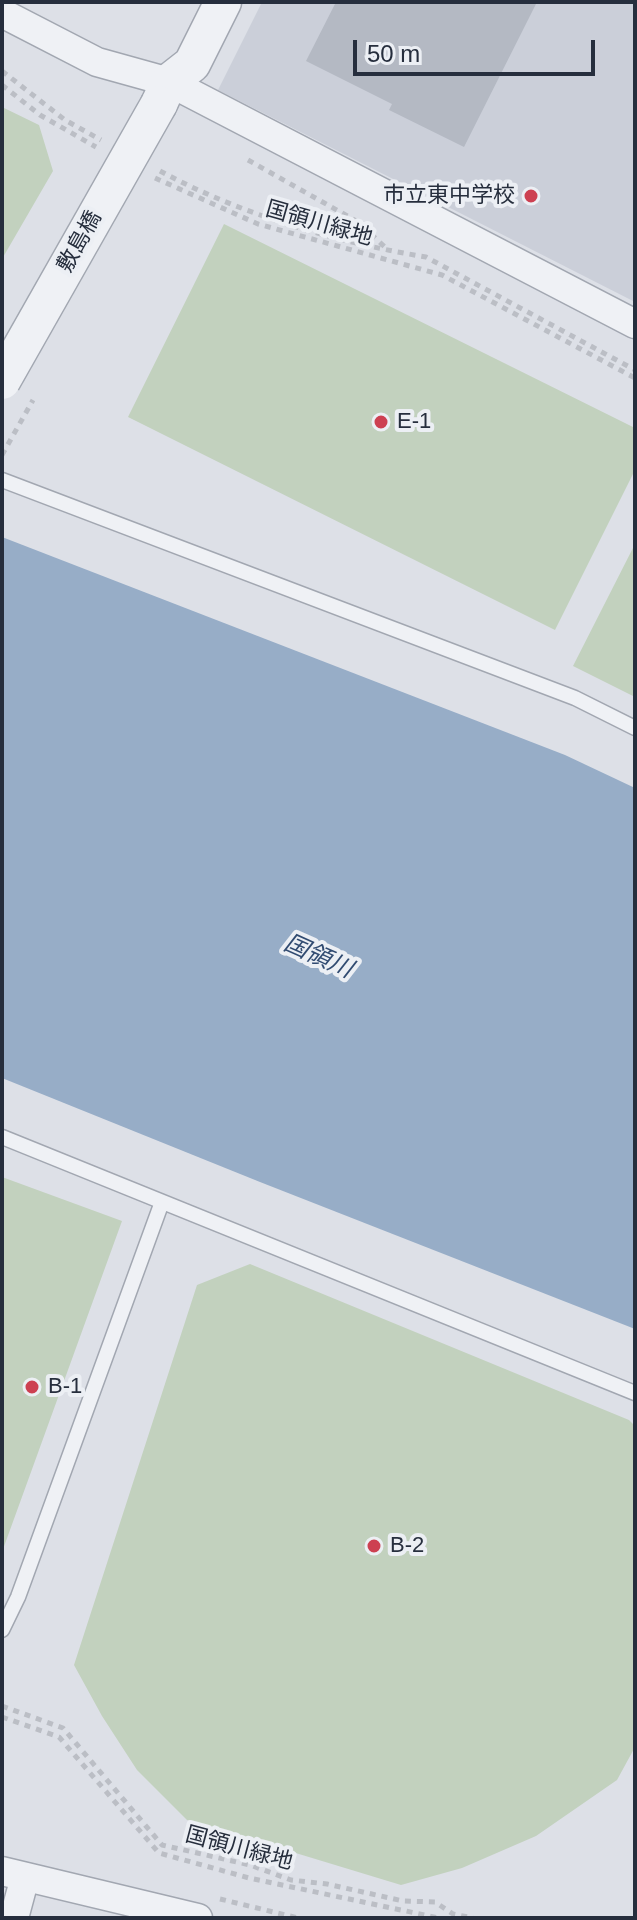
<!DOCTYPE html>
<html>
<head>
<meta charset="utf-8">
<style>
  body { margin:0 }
  #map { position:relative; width:637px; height:1920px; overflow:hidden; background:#dde0e7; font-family:Helvetica,sans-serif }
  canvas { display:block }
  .frame { position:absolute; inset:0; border:4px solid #262e3d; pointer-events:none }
  .scale { position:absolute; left:353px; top:40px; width:242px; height:36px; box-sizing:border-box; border:4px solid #262e3d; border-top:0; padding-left:10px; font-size:24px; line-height:28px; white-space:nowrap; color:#262e3d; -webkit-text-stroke:6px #eceff4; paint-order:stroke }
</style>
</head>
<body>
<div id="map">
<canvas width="637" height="1920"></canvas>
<div class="frame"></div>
<div class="scale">50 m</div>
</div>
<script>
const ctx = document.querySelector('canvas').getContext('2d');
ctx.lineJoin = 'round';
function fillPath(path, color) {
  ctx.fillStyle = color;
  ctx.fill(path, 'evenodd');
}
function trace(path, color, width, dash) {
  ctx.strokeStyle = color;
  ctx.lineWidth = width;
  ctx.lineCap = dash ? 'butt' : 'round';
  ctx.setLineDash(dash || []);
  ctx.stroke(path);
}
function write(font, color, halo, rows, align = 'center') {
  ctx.font = font + ' Helvetica,"Noto Sans JP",sans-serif';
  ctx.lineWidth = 8;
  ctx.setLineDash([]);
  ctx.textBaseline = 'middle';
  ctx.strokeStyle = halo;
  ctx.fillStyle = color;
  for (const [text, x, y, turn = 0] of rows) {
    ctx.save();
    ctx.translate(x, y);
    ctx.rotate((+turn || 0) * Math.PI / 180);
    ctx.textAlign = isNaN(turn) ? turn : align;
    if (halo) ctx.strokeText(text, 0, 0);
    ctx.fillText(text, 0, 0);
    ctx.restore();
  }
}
fillPath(new Path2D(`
  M262,2H635V302L218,90Z`), '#cbcfd9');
fillPath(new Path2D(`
  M2,107L39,125L53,171L2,259Z
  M224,224L635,428V470L555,630L128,417Z
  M635,544V697L573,666Z
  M2,1177L122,1221L2,1552Z
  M250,1264L629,1420L635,1426V1747L617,1780L536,1836L462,1868L401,1885L187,1820L137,1770L102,1716L74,1665L197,1285Z`), '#c2d1be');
fillPath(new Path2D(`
  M2,537L565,755L635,788V1329L260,1182L2,1078Z`), '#97adc7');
fillPath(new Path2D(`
  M336,2H537L464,147L389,110L392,104L306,61Z`), '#b4b9c3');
const service = new Path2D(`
  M2,480L575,698L635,728
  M2,1137L635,1393
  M2,1630L18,1597L162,1202`);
const minor = new Path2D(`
  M2,13L97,62L169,82L635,324
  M2,1871L198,1918
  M14,1918L25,1877`);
const tertiary = new Path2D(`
  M159,104L169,82L192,64L223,2`);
trace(service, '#a2a7b1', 17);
trace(minor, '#a2a7b1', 31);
trace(tertiary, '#a2a7b1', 39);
trace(new Path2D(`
  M2,71L65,120L101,140
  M2,85L40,115L96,147
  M248,160L358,222L387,249
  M160,171C242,215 335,242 426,257L635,370
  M155,178L258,224L442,275L635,378
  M2,1706L63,1728L162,1845L250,1865L291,1880L327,1884L403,1901L435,1902L453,1914L473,1918
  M2,1717L59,1737L159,1853L249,1878L439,1918
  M220,1899L298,1918`), '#bbbec5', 5, [6, 6]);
trace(service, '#eff1f5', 14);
trace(minor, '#eff1f5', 28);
trace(tertiary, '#eff1f5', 36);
const tertiaryBridge = new Path2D(`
  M2,381L159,104`);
trace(tertiaryBridge, '#a2a7b1', 39, []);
trace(new Path2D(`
  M2,455L33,400`), '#bbbec5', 5, [6, 6]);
trace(tertiaryBridge, '#eff1f5', 36);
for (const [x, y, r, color] of [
  [531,196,8,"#cd4051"],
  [381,422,8,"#cd4051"],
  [32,1387,8,"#cd4051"],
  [374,1546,8,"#cd4051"]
]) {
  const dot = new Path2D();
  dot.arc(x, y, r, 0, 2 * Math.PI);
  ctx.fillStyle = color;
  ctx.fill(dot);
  trace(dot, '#eceff4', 3);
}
write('22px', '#262e3d', '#eceff4', [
  ["市立東中学校",515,196,"right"],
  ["E-1",397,422],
  ["B-1",48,1387],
  ["B-2",390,1546]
], 'left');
write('22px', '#262e3d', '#eceff4', [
  ["国領川緑地",319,224,16],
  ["敷島橋",80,242,-61],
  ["国領川緑地",239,1849,15]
]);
write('italic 24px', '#314b71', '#eceff4', [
  ["国領川",318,957,24]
]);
</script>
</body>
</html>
